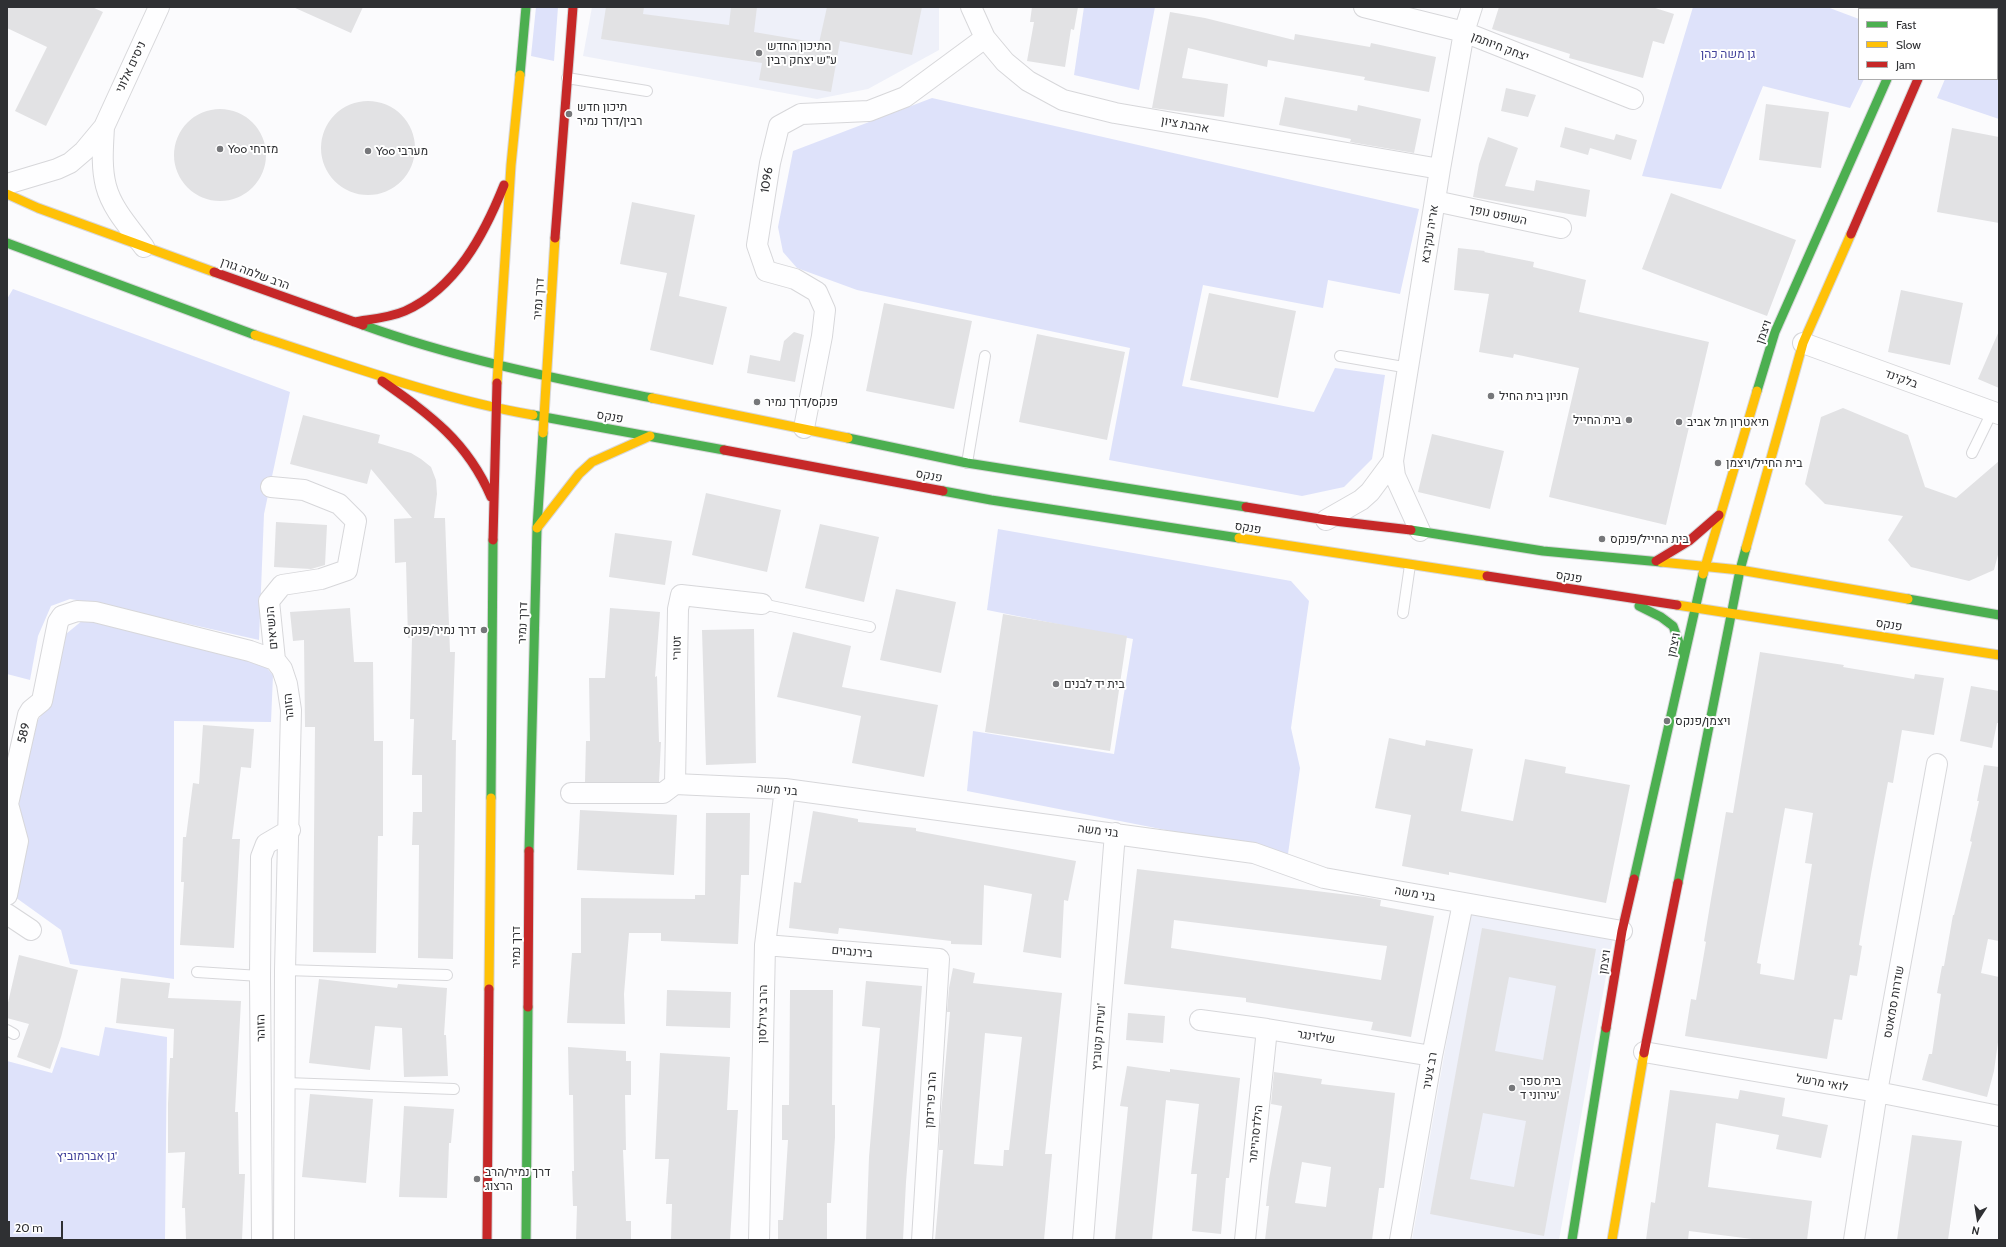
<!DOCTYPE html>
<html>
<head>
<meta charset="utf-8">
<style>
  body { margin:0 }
  #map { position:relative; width:2006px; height:1247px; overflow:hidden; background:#fbfbfd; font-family:Cabin,sans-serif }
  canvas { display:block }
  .frame { position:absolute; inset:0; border:8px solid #2f3033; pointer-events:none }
  .legend { position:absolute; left:1858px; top:8px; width:140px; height:72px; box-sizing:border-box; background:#fff; border:1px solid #acacad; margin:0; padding:5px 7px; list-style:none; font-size:12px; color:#2f3033 }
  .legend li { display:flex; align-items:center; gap:8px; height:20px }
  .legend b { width:20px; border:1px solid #acacad }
  .north { position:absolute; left:1958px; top:1199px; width:40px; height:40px; -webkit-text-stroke:3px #fff; paint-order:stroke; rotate:192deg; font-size:11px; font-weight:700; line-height:16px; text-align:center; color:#2f3033 }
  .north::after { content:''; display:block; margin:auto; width:14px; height:18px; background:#2f3033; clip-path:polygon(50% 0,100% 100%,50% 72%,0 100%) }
  .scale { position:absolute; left:8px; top:1221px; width:55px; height:18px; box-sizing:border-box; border:2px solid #2f3033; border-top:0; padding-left:5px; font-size:12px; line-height:14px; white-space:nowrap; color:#2f3033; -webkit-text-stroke:3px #fff; paint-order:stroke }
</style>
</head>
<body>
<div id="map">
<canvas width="2006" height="1247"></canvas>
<div class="frame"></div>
<ul class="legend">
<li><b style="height:5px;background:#4caf50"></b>Fast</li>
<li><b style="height:5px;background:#ffc107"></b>Slow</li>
<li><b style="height:5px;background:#c62828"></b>Jam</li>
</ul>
<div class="north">N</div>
<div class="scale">20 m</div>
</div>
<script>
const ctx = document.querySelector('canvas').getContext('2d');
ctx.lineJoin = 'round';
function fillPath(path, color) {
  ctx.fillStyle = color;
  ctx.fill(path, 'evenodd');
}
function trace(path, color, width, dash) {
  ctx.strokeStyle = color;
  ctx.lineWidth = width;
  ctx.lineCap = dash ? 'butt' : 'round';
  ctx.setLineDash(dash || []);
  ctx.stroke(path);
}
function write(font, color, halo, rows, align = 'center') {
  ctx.font = font + ' Cabin,Heebo,sans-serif';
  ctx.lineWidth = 4;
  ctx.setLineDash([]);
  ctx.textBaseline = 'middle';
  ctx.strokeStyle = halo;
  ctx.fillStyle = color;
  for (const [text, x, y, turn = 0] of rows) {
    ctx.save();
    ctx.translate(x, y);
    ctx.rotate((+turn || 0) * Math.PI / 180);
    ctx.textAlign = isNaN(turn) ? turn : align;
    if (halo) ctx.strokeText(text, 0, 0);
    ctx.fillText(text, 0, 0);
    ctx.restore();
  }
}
fillPath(new Path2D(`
  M592,7H939V50L868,89L817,99L583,56Z
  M1469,912L1613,937L1559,1240H1412Z`), '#eef0f9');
fillPath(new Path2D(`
  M536,7H558L554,61L531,56Z
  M1084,7H1155L1139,90L1074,75Z
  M1693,7H1827L1859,19V79H1864L1850,108L1763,86L1721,189L1642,176Z
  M1997,22L1999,23V119L1937,98L1945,79H1997Z
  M932,98L1419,209L1400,294L1328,280L1323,308L1203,285L1182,386L1314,412L1335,368L1385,375L1372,459L1344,487L1302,496L1109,460L1130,348L857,290L797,268L783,252L778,227L793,151Z
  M13,289L290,392L264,514L259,640L101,604L70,599L51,606L38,636L30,680L7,674V299Z
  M998,529L1291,581L1309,601L1291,728L1300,768L1288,854L967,791L973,731L1114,754L1133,639L987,610Z
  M83,620H94L264,665L273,675L271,722L174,721V979L70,964L61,930L15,897L20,784L36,723L46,708L66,634Z
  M105,1027L167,1037L165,1240H7V1061L52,1073L61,1047L99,1056Z`), '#dee2fa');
fillPath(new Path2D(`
  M7,7H92L103,12L46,126L15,111L47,47L7,28Z
  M293,7H363L351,33Z
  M606,7H644L643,14L729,25L731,7H757L754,32L819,43L827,7H922L912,55L840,41L831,92L759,80L762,63L601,39Z
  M1032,7H1078L1074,30L1071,29L1065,67L1027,61L1034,22H1030Z
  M1499,7H1652L1674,14L1664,44L1653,41L1643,78L1569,58L1570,54L1492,29Z
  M1170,12L1205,18L1294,40L1295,34L1370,47L1371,43L1436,57L1429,92L1364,80L1365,77L1268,60L1267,67L1188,48L1182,78L1228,84L1224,117L1152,108Z
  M1506,88L1536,95L1528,117L1501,111Z
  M1285,97L1357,111L1358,105L1421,119L1414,153L1350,142L1351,139L1279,125Z
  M321 148a47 47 0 1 1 94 0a47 47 0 1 1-94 0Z
  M1766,104L1829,112L1821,168L1759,160Z
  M174 155a46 46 0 1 1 92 0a46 46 0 1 1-92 0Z
  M1565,127L1614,140L1616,134L1637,140L1631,160L1590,148L1588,155L1560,147Z
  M1952,128L1999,137V223L1937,212Z
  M1488,137L1518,148L1505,186L1534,191L1536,180L1590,190L1586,217L1473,197L1479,164Z
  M1671,193L1796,240L1767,316L1642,269Z
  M632,202L695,215L679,296L727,307L713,365L650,350L667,273L620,264Z
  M1458,248L1485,251L1484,252L1534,262L1533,267L1586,280L1579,312L1709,342L1666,525L1549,497L1579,368L1514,354L1513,358L1479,352L1489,294L1454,290Z
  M1901,290L1963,303L1950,365L1888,352Z
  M1209,293L1296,311L1278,398L1190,380Z
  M884,303L972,321L954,409L866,391Z
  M1999,331V388L1978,379Z
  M794,332L804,335L795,382L747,373L750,355L780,361L784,341Z
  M1037,334L1125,352L1107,440L1019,422Z
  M1843,408L1908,435L1925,487L1956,498L1999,461V551L1994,570L1969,581L1911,567L1888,540L1903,516L1825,504L1805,484L1821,417Z
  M303,415L380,435L378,443L411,453L421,459L431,467L436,480L437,494L434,518H445L450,652H455L452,740H456L453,959L418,958L419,845H412L413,812H422V775H412L414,719H410L412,638H408L406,562L395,563L394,519L412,518L371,469L367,484L290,464Z
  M1432,434L1504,451L1490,509L1418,492Z
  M706,493L781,510L767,572L692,555Z
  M276,522L327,525L325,565L311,569L274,567Z
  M820,524L879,537L864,602L805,588Z
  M615,533L672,541L665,585L609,577Z
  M896,589L956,602L941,673L880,660Z
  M350,608L354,662H373L374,741H383V836H378L376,953L313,952L315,727H305L304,640L293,641L290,612Z
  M610,608L660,612L655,677L657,676L659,742H661L659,782H585L586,741H590L589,678H605Z
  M1003,614L1127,636L1110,751L985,732Z
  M754,629L756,763L706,765L702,630Z
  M793,632L851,646L842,687L938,705L924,777L852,763L861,716L777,697Z
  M1760,652L1844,665L1843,667L1914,679L1915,674L1944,678L1934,735L1902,730L1893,783L1888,782L1871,874L1859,945L1862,946L1857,976L1850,975L1842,1020L1834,1019L1827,1059L1685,1036L1691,999L1696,1000L1706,942L1704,941L1711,899L1726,812L1733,813ZM1785,808L1813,813L1805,863L1812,864L1794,980L1760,974L1761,964L1757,963Z
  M1971,686L1999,691V723H1997L1992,748L1960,741Z
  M203,725L254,729L251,768L241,767L232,839H240L234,948L180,945L184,882H181L183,837H186L193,783L199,784Z
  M1389,738L1425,746L1426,740L1473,749L1461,811L1513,821L1525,759L1566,767L1565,773L1630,785L1606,903L1449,872V875L1402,866L1411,815L1375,808Z
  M1984,765L1999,767V941L1988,939L1981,973L1999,977V1035L1994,1071L1987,1097L1922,1080L1929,1054H1932L1941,994L1937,993L1942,966H1944L1953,915H1954L1972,842L1970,841L1979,801H1977Z
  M580,810L677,815L674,875L577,870Z
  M813,811L858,819V822L916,828V831L1076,861L1068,901L1064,900L1061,958L1023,952L1032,894L984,885L982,945L951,944V941L839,928L838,934L789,928L794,882L801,883Z
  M706,813H750L749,875H741L738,944L661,941V933H629L624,994L625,1024L567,1023L572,953H581V898L695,899V895H705Z
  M1137,869L1365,897L1381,900L1380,906L1434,916L1411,1037L1371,1030L1373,1022L1246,1002V998L1124,984ZM1174,920L1387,946L1381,980L1171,948Z
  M1482,928L1596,949L1544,1236L1430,1214ZM1509,977L1556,986L1543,1060L1495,1051ZM1483,1113L1526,1121L1514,1187L1470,1179Z
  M19,955L78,970L61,1037L50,1069L17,1057L29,1024L7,1018V1007Z
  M953,968L975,973L973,983L1062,993L1045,1154H1052L1044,1240H935L943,1150H939L940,1125L950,1012H947L949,988ZM985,1033L1022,1037L1009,1150H1004L1003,1166L974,1164Z
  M121,978L170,983L168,998L241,1001L235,1112H238L239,1174H245L242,1240H186L185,1208H182L185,1152L168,1153V1104L170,1058H173L174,1029L116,1023Z
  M319,979L397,988L398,984L447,988L444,1035H446L448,1076L404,1077L402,1028L375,1026L370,1070L309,1063Z
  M866,981L922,986L906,1182L903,1240H866L869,1157L880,1028L862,1026Z
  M667,990L731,992L730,1028L666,1026Z
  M790,990H833L832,1105H835V1137L831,1203H827V1240H778V1220H783L788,1140H782V1105H789Z
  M1128,1013L1165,1016L1163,1043L1126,1040Z
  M568,1047L626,1051V1061H631V1095H625L626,1150H623L626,1221H631V1240H576L577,1206H573L572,1171H574L573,1095H569Z
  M660,1053L730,1057L727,1110H738L730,1240H671L672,1204H666L669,1159H655Z
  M1127,1066L1170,1072V1069L1240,1078L1229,1178H1226L1221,1234L1192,1231L1197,1174H1191L1199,1104L1166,1100L1152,1240H1115L1128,1107L1120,1106Z
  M1274,1072L1322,1079L1321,1084L1395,1093L1384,1188H1379L1372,1240H1265L1269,1206H1266L1269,1179L1282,1106L1271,1104ZM1302,1162L1331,1167L1326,1207L1295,1203Z
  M1670,1090L1738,1099L1740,1090L1785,1098L1782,1116L1828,1125L1821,1158L1776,1149L1779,1135L1716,1123L1708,1187L1812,1201L1807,1240H1760L1689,1231L1688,1240H1646L1651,1202L1655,1203Z
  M310,1094L373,1099L366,1183L302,1177Z
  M404,1106L454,1109L451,1143H449L447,1198L399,1197Z
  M1912,1135L1962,1141L1948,1240H1897Z`), '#e2e2e4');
const lane = new Path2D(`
  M567,78L647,91
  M1340,356L1409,368
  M1972,453L1992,412
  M967,463L985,356
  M762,604L870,627
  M1403,613L1410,565
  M285,970L447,975
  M197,972L260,976
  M7,1030L14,1034
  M286,1083L454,1089`);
const street = new Path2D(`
  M971,7L985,38L1005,62L1028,81L1063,100L1115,113L1440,169
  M1364,7L1464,32L1633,99
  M104,127C103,146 101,167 106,186C112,209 130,228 144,247
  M7,184L57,169L70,163L84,151L104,127L159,7
  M1435,201L1561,228
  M1803,343L1999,414
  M804,428L822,336L825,310L817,292L795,279L766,271L757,245L770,163L779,126L801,114L869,111L905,97L985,38
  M271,487L304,490L339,504L356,521L347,570L321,579L282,585L269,601L275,660L282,669L287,684L291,710L285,970L284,1240
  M1326,520L1361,500L1370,492L1393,461
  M1420,531L1395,476L1393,461L1440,169L1464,32L1472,7
  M675,784L678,609L681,595L762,604
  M571,793H663L675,784L785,789L1254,853L1324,878L1622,931
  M7,895L18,841L8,804L28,715L31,710L42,701L58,622L62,616L77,611L95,612L250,651L275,660
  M7,914L31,930
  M765,945L939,959L922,1240
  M1200,1020L1267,1029L1432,1056
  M1644,1052L1877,1092L1999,1116
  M262,1240L260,976L261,857L266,844L290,830
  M759,1240L765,945L785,789
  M1083,1240L1115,833
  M1245,1240L1267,1029
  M1400,1240L1432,1056L1463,903
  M1854,1240L1877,1092L1937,764`);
const fast = new Path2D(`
  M1950,9L1951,7
  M520,75L526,7
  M7,243L255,335
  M363,325C457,359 554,378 652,398
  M1757,391L1775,332L1887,79
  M533,415L724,450
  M848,438L967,463L1246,507
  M943,491L991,500L1239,538
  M1411,530L1543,551L1661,562
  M1908,599L1999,615
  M1639,606L1661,617L1673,626L1684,656
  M491,798L493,540
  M529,851L537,528L543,433
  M1634,879L1703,574
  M1678,883L1740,570L1746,548
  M526,1240L528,1007
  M1572,1240L1606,1028`);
const slow = new Path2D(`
  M7,194L38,208L214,272
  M255,335C345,364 440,399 533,415
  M497,383L511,165L520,75
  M652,398L848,438
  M543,433L555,238
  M537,528L579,474L592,462L650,436
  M1239,538L1487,576
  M1746,548L1803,343L1851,234
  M1661,562L1740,570L1908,599
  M1703,574L1757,391
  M1677,605L1999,655
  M489,989L491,798
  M1612,1240L1644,1053`);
const jam = new Path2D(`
  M1918,9L1919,7
  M1851,234L1918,79
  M555,238L573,7
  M214,272L363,325
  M354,322C371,319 389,318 405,311C456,288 484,235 504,185
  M382,381C430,415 467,441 491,497
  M724,450L943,491
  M1246,507L1326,520L1411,530
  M493,540L497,383
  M1656,561L1689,541L1719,515
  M1487,576L1677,605
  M528,1007L529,851
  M1606,1028L1622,931L1634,879
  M1644,1053L1678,883
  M487,1240L489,989`);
trace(lane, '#d7d7da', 12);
trace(street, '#d7d7da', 22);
trace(fast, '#d7d7da', 11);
trace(slow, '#d7d7da', 11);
trace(jam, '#d7d7da', 11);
trace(lane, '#fefeff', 10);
trace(street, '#fefeff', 20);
trace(fast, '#4caf50', 9);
trace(slow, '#ffc107', 9);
trace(jam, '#c62828', 9);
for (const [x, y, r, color] of [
  [759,53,4,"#76777a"],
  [569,114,4,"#76777a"],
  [220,149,4,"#76777a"],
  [368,151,4,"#76777a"],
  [1491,396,4,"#76777a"],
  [757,402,4,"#76777a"],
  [1629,420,4,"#76777a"],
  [1679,422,4,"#76777a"],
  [1718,463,4,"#76777a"],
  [1602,539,4,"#76777a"],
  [484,630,4,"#76777a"],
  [1056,684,4,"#76777a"],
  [1667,721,4,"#76777a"],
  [1512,1088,4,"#76777a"],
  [477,1179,4,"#76777a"]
]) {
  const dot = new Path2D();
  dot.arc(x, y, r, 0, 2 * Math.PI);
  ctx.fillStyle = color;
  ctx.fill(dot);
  trace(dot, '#fff', 1.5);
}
write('12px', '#2f3033', '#fff', [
  ["התיכון החדש",767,46],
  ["ע\"ש יצחק רבין",767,60],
  ["תיכון חדש",577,107],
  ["רבין/דרך נמיר",577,121],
  ["Yoo מזרחי",228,149],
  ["Yoo מערבי",376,151],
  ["חניון בית החיל",1499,396],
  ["פנקס/דרך נמיר",765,402],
  ["בית החייל",1621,420,"right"],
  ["תיאטרון תל אביב",1687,422],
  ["בית החייל/ויצמן",1726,463],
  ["בית החייל/פנקס",1610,539],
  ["דרך נמיר/פנקס",476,630,"right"],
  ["בית יד לבנים",1064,684],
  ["ויצמן/פנקס",1675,721],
  ["בית ספר",1520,1081],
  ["עירוני ד'",1520,1095],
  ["דרך נמיר/הרב",485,1172],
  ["הרצוג",485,1186]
], 'left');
write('12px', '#2f3033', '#fff', [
  ["יצחק חיותמן",1500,47,21],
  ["ניסים אלוני",131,67,-65],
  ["אהבת ציון",1185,125,10],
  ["1096",767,180,-81],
  ["השופט נופך",1498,215,12],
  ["אריה עקיבא",1430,234,-81],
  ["הרב שלמה גורן",255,274,20],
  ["דרך נמיר",539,299,-86],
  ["ויצמן",1764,332,-70],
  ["בלקינד",1901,379,20],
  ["פנקס",610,417,10],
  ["פנקס",929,476,11],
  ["פנקס",1248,528,9],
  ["פנקס",1569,577,9],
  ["דרך נמיר",523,623,-88],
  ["פנקס",1889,625,9],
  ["הנשיאים",272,628,-95],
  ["ויצמן",1674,645,-78],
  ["זטורי",677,648,-89],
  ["הזוהר",289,707,-95],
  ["589",24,733,-76],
  ["בני משה",777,790,5],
  ["בני משה",1098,831,7],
  ["בני משה",1415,894,10],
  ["דרך נמיר",516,947,-90],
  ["בירנבוים",852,952,5],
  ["ויצמן",1605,962,-81],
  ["שדרות סמאטס",1894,1002,-80],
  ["הרב צירלסון",763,1014,-89],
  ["הזוהר",261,1028,-91],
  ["ועידת קטוביץ'",1099,1037,-85],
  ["שלזינגר",1316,1037,9],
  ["רב צעיר",1430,1071,-80],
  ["לואי מרשל",1822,1083,10],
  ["הרב פרידמן",931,1100,-87],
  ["הילדסהיימר",1256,1134,-84]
]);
write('12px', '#41419a', '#fff', [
  ["גן משה כהן",1728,54],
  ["גן אברמוביץ'",87,1156]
]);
</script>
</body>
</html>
